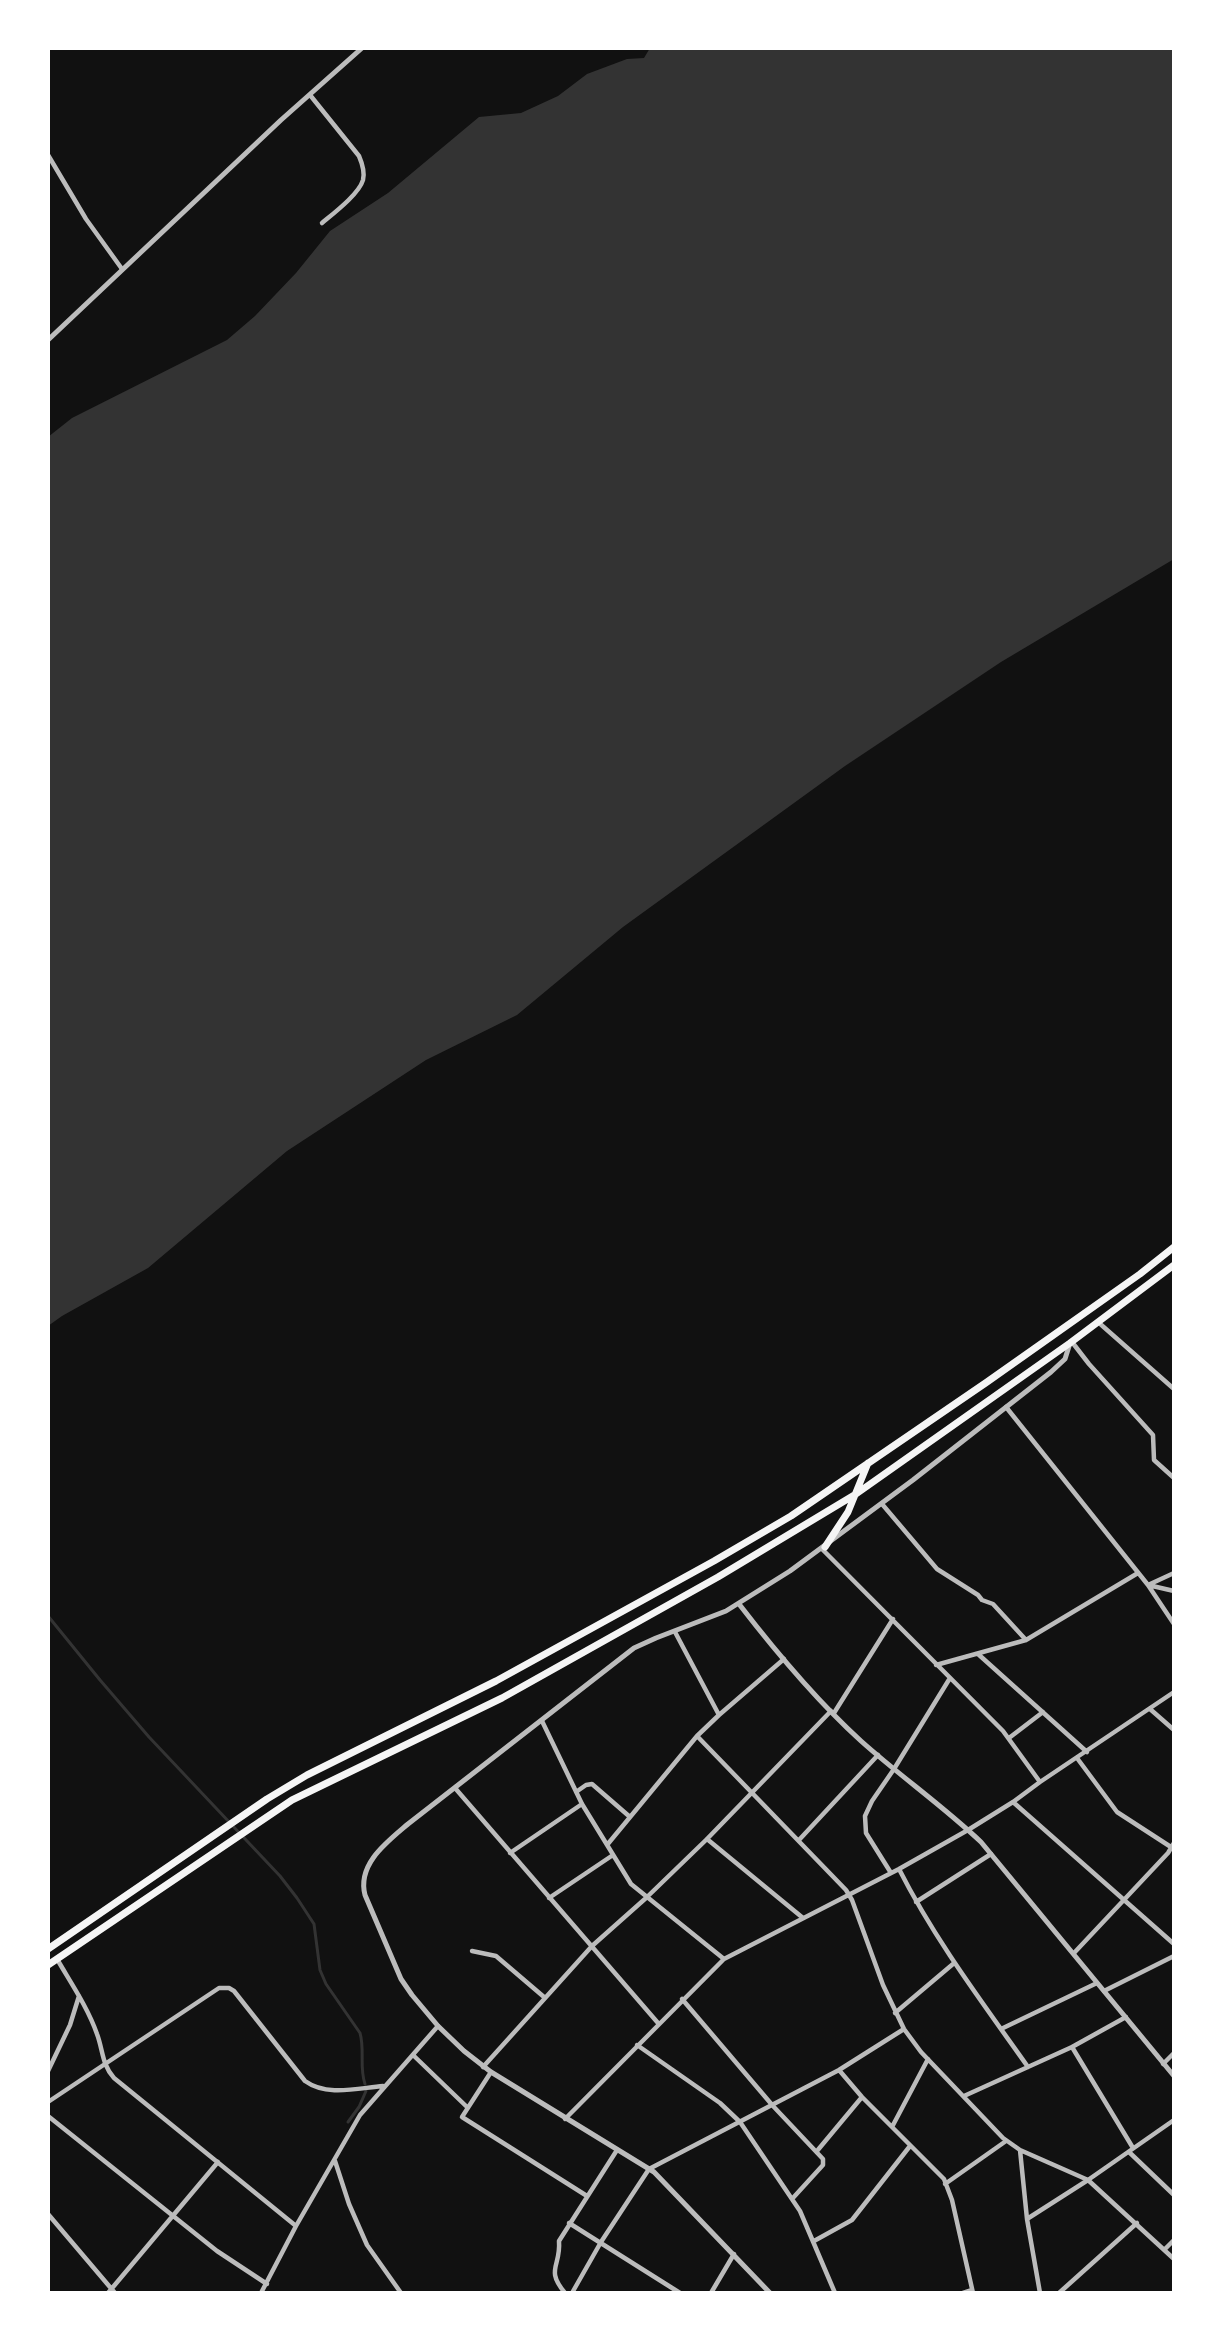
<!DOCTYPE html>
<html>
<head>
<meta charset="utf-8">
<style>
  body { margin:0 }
  #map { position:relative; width:1222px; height:2341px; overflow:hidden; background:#111; font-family:"DejaVu Sans",sans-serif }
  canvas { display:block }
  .frame { position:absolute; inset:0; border:50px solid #fff; pointer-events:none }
</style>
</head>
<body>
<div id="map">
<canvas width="1222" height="2341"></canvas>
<div class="frame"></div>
</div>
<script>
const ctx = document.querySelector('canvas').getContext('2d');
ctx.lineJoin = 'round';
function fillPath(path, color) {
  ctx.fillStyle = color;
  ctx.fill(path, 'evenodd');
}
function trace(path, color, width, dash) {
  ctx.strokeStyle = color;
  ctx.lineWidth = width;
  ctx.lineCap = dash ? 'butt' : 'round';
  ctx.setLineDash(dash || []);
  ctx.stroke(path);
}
fillPath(new Path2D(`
  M650,48H1174V559L1001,662L845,766L623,927L517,1015L426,1060L287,1151L148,1268L62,1316L48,1326V437L72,418L227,340L255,316L296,273L330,231L388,193L479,117L521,113L558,96L587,74L627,59L644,58Z`), '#333');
trace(new Path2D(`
  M48,1616L100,1680L149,1737L280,1876L297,1898L314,1924L320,1970L326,1984L360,2033C365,2050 359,2067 365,2084
  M348,2122L359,2107L366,2091`), '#333', 3);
trace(new Path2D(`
  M310,95L359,156C362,163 365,172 363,180C359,194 334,213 322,223
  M48,155L86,219L122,269
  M1098,1322L1174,1389
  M1072,1342L1089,1364L1153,1435L1154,1460L1174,1478
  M1006,1407L1148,1585L1174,1624
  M882,1504L937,1569L978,1595L982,1600L993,1604L1026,1640
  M822,1549L1003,1731L1040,1782
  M1148,1585L1174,1573
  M1148,1585L1174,1591
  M675,1632L719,1715L697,1736L846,1890L852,1900L883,1985L904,2029L921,2052L1003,2138L1020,2150L1027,2219L1040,2293
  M978,1654L1087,1752
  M936,1665L1026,1640L1138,1573
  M1150,1709L1174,1730
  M834,1713L893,1619
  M719,1715L784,1659
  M542,1721L582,1804L631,1884L724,1959
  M1009,1738L1043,1712
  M1077,1758L1117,1812L1174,1849
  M455,1788L658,2023
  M576,1792L586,1785L592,1784L630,1817
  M1013,1802L1174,1944
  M707,1839L803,1918
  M799,1840L878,1755
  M607,1845L697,1736
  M510,1853L582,1804
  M899,1869C935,1940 982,2002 1028,2067
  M891,1873L866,1833L865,1816L872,1801L894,1769L950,1678
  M549,1898L613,1855
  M916,1902L991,1854
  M472,1951L496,1956L544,1997
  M1074,1953L1168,1853L1174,1843
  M57,1959C71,1983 88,2008 97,2034C103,2050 102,2065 114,2078L296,2226
  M1104,1991L1174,1956
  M682,1999L773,2106L823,2159V2165L792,2199
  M895,2013L953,1964
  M1001,2029L1097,1983
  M637,2045L720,2103L740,2122L800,2211L835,2293
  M1072,2047L1133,2148
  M413,2055L467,2107
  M1163,2064L1174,2053
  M483,2067L592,1946L646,1898L707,1839L831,1711
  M839,2070L862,2097L944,2179L952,2200L973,2293
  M48,2071L70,2025L79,1996
  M491,2072L462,2117L587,2196
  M964,2096L1072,2047L1126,2017
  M48,2102L219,1988H229L234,1991L305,2081C327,2097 358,2088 383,2086
  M48,2116L217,2251L267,2284
  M565,2119L724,1959L899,1869L968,1830L1013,1802L1040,1782L1174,1692
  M892,2127L928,2059
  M1020,2150L1088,2180L1174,2259
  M817,2151L862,2097
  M1129,2152L1174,2195
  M335,2161L349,2204L367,2245L401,2293
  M945,2184L1006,2141
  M48,2214L115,2293
  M1027,2219L1088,2180L1174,2120
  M569,2223L680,2293
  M814,2241L852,2220L910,2146
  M1165,2249L1174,2240
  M108,2293L218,2162
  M261,2293L296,2226L360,2115L438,2026
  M565,2293C545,2269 561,2267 559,2241L617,2150
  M572,2293L601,2242L649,2169L839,2070L904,2029
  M711,2293L734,2254
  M963,2293L972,2290
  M1059,2293L1137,2223`), '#bcbcbc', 4.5);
trace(new Path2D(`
  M48,340L281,120L362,48
  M739,1604C776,1652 816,1700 861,1741C900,1776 943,1806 981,1842L1174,2076
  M770,2293L654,2172L491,2072L464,2051L438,2026L412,1995L401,1979L365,1895C357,1864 387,1842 408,1824L634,1648L656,1638L726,1611L790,1571L913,1480L1051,1372L1065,1359L1070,1343`), '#bcbcbc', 5);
trace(new Path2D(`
  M825,1547L848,1512L868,1463
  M48,1949L267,1799L307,1775L496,1681L714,1561L791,1516L987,1382L1140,1274L1174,1247
  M48,1965L292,1800L502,1698L718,1577L856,1494L1070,1343L1174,1265`), '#f5f5f5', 7);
</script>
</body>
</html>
